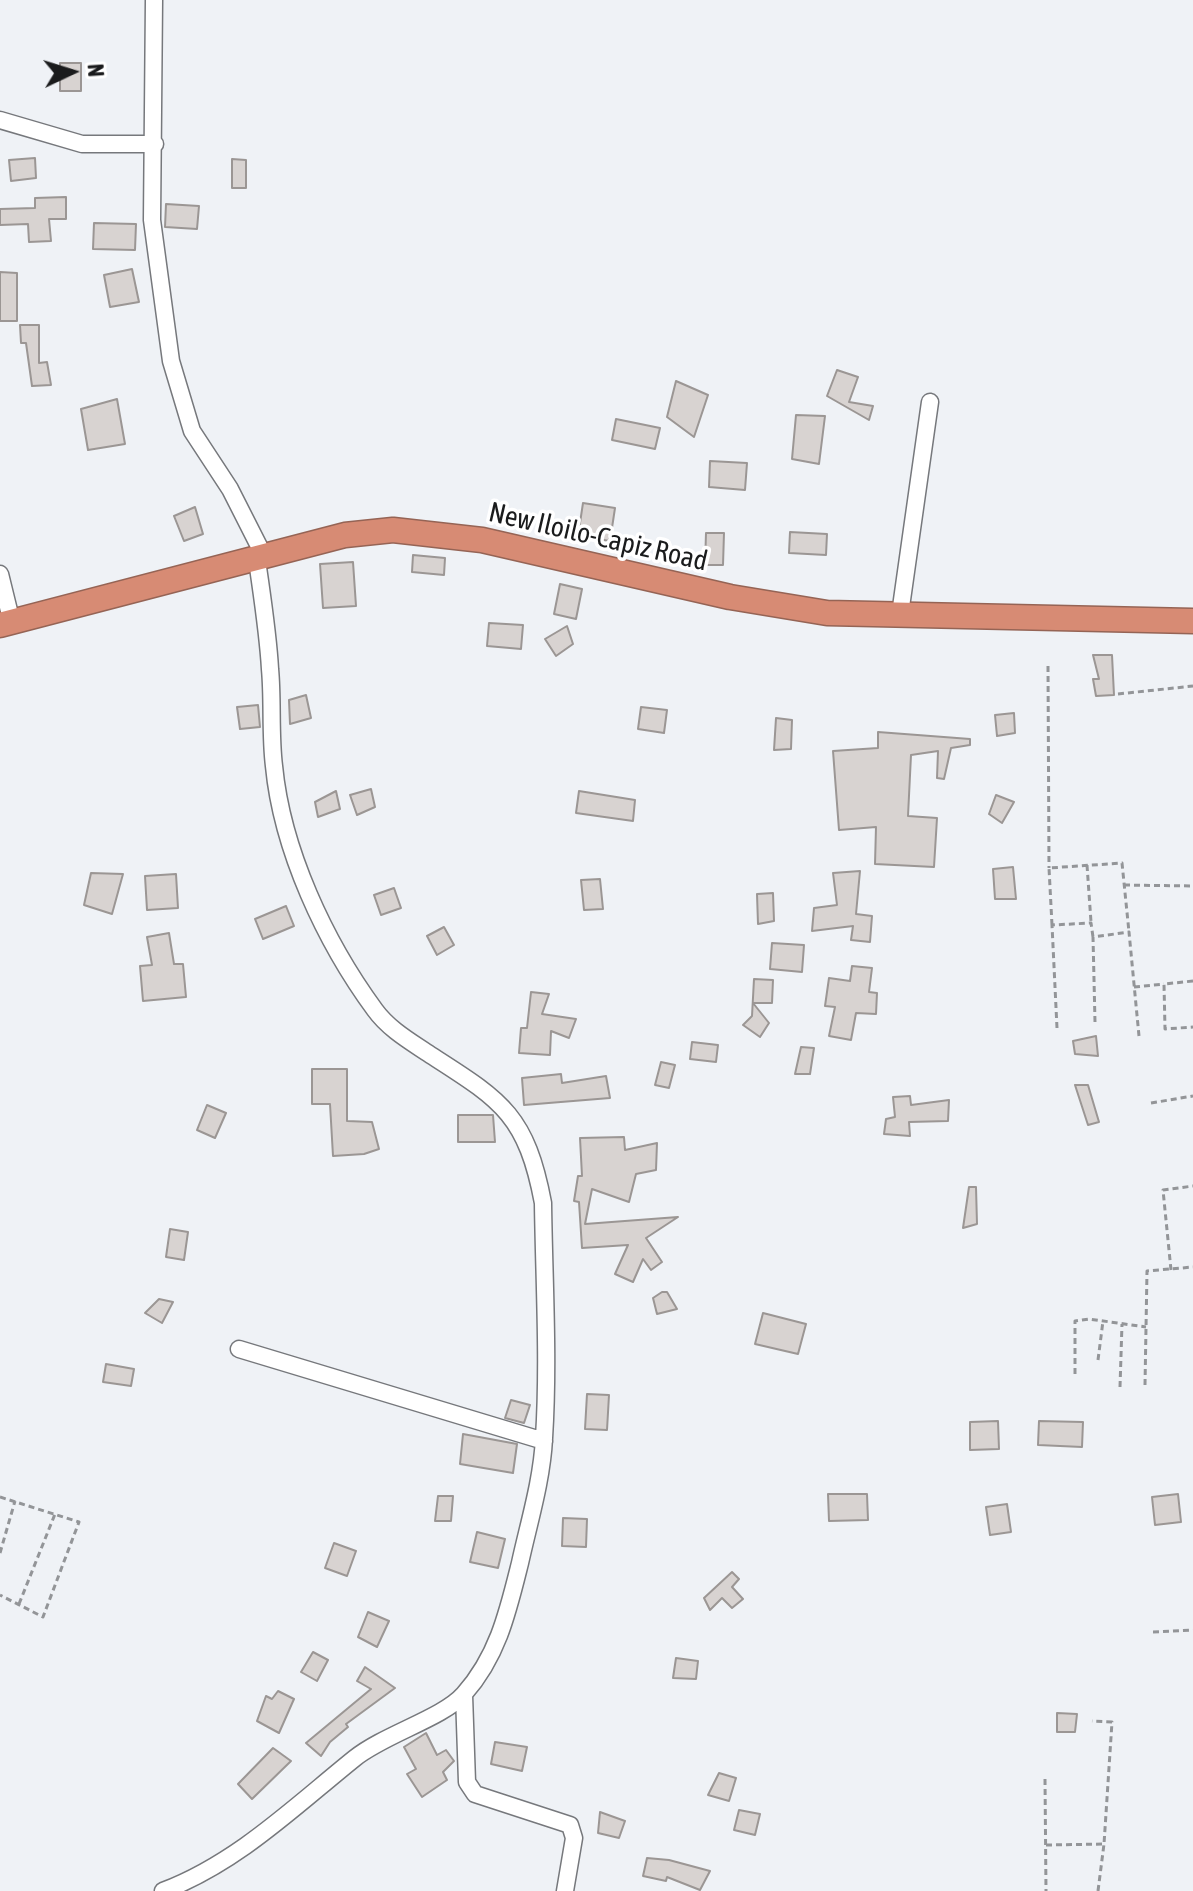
<!DOCTYPE html>
<html>
<head>
<meta charset="utf-8">
<style>
  body { margin:0 }
  #map { position:relative; width:1193px; height:1891px; overflow:hidden; background:#eff2f6; font-family:"Asap Condensed",sans-serif }
  canvas { display:block }
  .north { position:absolute; left:32px; top:32px; width:80px; height:80px; -webkit-text-stroke:6px #fff; paint-order:stroke; rotate:86deg; font-size:22px; font-weight:700; line-height:32px; text-align:center; color:#1a1b1c }
  .north::after { content:''; display:block; margin:auto; width:28px; height:36px; background:#1a1b1c; clip-path:polygon(50% 0,100% 100%,50% 72%,0 100%) }
</style>
</head>
<body>
<div id="map">
<canvas width="1193" height="1891"></canvas>
<div class="north">N</div>
</div>
<script>
const ctx = document.querySelector('canvas').getContext('2d');
ctx.lineJoin = 'round';
function fillPath(path, color) {
  ctx.fillStyle = color;
  ctx.fill(path, 'evenodd');
}
function trace(path, color, width, dash) {
  ctx.strokeStyle = color;
  ctx.lineWidth = width;
  ctx.lineCap = dash ? 'butt' : 'round';
  ctx.setLineDash(dash || []);
  ctx.stroke(path);
}
function write(font, color, halo, rows, align = 'center') {
  ctx.font = font + ' "Asap Condensed",sans-serif';
  ctx.lineWidth = 7;
  ctx.setLineDash([]);
  ctx.textBaseline = 'middle';
  ctx.strokeStyle = halo;
  ctx.fillStyle = color;
  for (const [text, x, y, turn = 0] of rows) {
    ctx.save();
    ctx.translate(x, y);
    ctx.rotate((+turn || 0) * Math.PI / 180);
    ctx.textAlign = isNaN(turn) ? turn : align;
    if (halo) ctx.strokeText(text, 0, 0);
    ctx.fillText(text, 0, 0);
    ctx.restore();
  }
}
const building = new Path2D(`
  M60,63H81V91H60Z
  M35,158L36,178L11,181L9,160Z
  M232,159L246,160V188H232Z
  M66,197V219H49L51,241L29,242L28,224L0,225V209L35,208V198Z
  M166,204L199,206L197,229L165,227Z
  M94,223L136,224L135,250L93,249Z
  M132,269L139,302L110,307L104,275Z
  M0,272L17,273V321H0Z
  M20,325H39V363L47,362L51,385L32,386L26,343H21Z
  M837,370L858,377L849,402L873,406L869,420L827,396Z
  M676,381L708,395L694,437L667,417Z
  M117,399L125,444L88,450L81,409Z
  M796,415L825,416L819,464L792,459Z
  M616,419L660,428L655,449L612,440Z
  M710,461L747,463L745,490L709,487Z
  M583,503L615,508L610,541L578,536Z
  M195,507L203,534L184,541L174,516Z
  M790,532L827,534L826,555L789,553Z
  M706,533H724L723,565H705Z
  M413,555L445,558L444,575L412,572Z
  M353,562L356,606L323,608L320,564Z
  M560,584L582,589L576,619L554,614Z
  M489,623L523,625L521,649L487,646Z
  M567,626L573,644L556,656L545,639Z
  M1093,655H1112L1114,695L1096,696L1093,679H1099Z
  M306,695L311,718L290,724L289,700Z
  M258,705L260,727L240,729L237,707Z
  M641,707L667,710L664,733L638,729Z
  M1014,713L1015,733L997,736L995,715Z
  M776,718L792,720L791,749L774,750Z
  M878,732L970,739V745L951,748L944,779L937,778L938,751L911,755L908,816L937,818L934,867L875,864L876,827L839,830L833,751L878,748Z
  M371,789L375,807L357,815L350,795Z
  M336,791L340,809L318,817L315,802Z
  M579,791L635,800L633,821L576,813Z
  M996,795L1014,802L1002,823L989,814Z
  M1013,867L1016,899H995L993,869Z
  M860,871L856,914L872,916L870,942L851,940L853,926L812,931L814,908L837,905L833,873Z
  M91,873L123,874L112,914L84,905Z
  M176,874L178,908L147,910L145,876Z
  M600,879L603,909L584,910L581,880Z
  M394,888L401,908L381,915L374,895Z
  M773,893L774,921L758,924L757,894Z
  M286,906L294,926L263,939L255,919Z
  M444,927L454,945L437,955L427,936Z
  M169,933L174,964H183L186,997L143,1001L140,966L152,965L147,937Z
  M772,943L804,945L802,972L770,969Z
  M852,966L872,968L869,992L877,993L876,1014L856,1013L851,1040L829,1036L835,1007L825,1006L829,978L850,981Z
  M754,979L773,980L772,1003H753L769,1023L760,1037L743,1025L752,1016Z
  M531,992L549,994L542,1014L576,1019L569,1038L551,1031L550,1055L519,1053L521,1028H527Z
  M1096,1036L1098,1056L1075,1054L1073,1041Z
  M692,1042L718,1045L716,1062L690,1059Z
  M801,1047L814,1048L810,1074H795Z
  M661,1062L675,1065L669,1088L655,1085Z
  M312,1069H347V1121L372,1122L379,1149L364,1154L333,1156L330,1104H312Z
  M561,1074L562,1083L606,1076L610,1098L524,1105L522,1078Z
  M1075,1085H1088L1099,1122L1088,1125Z
  M910,1096L911,1105L949,1100L948,1121L909,1122L910,1136L884,1134L886,1119L895,1117L893,1097Z
  M207,1105L226,1113L215,1138L197,1130Z
  M458,1115H493L495,1142H458Z
  M624,1137L625,1150L657,1143L656,1170L636,1174L629,1202L592,1189L585,1224L678,1217L646,1238L662,1262L651,1270L643,1259L633,1282L615,1274L628,1245L582,1248L579,1202L574,1201L578,1176H582L580,1138Z
  M969,1187H976L977,1224L963,1228Z
  M170,1229L188,1232L184,1260L166,1257Z
  M662,1292H667L677,1309L657,1314L653,1298Z
  M159,1299L173,1302L162,1323L145,1313Z
  M763,1313L806,1324L798,1354L755,1344Z
  M106,1364L134,1369L131,1386L103,1382Z
  M587,1394L609,1395L607,1430L585,1429Z
  M511,1400L530,1405L524,1423L505,1418Z
  M998,1421L999,1449L970,1450V1422Z
  M1039,1421L1083,1422L1082,1447L1038,1445Z
  M463,1434L517,1444L513,1473L460,1464Z
  M828,1494H867L868,1520L829,1521Z
  M1178,1494L1181,1522L1155,1525L1152,1497Z
  M438,1496H453L451,1521H435Z
  M1007,1504L1011,1532L990,1535L986,1507Z
  M563,1518L587,1519L586,1547L562,1546Z
  M477,1532L505,1539L498,1568L470,1562Z
  M334,1543L356,1551L347,1576L325,1568Z
  M732,1572L739,1579L732,1587L743,1599L732,1608L722,1598L710,1610L704,1598Z
  M368,1612L389,1621L377,1647L358,1637Z
  M313,1652L328,1660L317,1681L301,1672Z
  M676,1658L698,1661L696,1679L673,1678Z
  M365,1667L395,1688L346,1724L348,1727L330,1742L321,1756L306,1743L371,1689L357,1681Z
  M278,1691L294,1699L279,1733L257,1721L266,1696L272,1699Z
  M1057,1713L1077,1714L1075,1732H1057Z
  M426,1733L437,1755L446,1750L454,1761L443,1772L447,1780L422,1797L407,1774L416,1769L404,1747Z
  M495,1742L527,1747L522,1771L491,1764Z
  M273,1748L291,1761L252,1799L238,1784Z
  M719,1773L736,1778L729,1801L708,1795Z
  M739,1810L760,1814L755,1835L734,1830Z
  M600,1812L625,1821L619,1838L598,1833Z
  M647,1858L669,1860L710,1871L700,1890L667,1877L666,1881L643,1876Z`);
fillPath(building, '#d8d3d1');
trace(building, '#9b9694', 2);
const minor = new Path2D(`
  M154,0L152,220L171,361L192,431L230,489L265,558
  M0,120L82,144H155
  M0,574L12,623
  M900,614L930,402
  M239,1349L544,1441
  M464,1695L467,1782L475,1794L570,1825L574,1838L565,1891
  M163,1891C237,1863 294,1807 355,1758C385,1734 443,1718 464,1694C498,1656 508,1611 520,1563C529,1522 542,1480 544,1438C549,1360 544,1281 543,1203C526,1112 499,1099 426,1052C408,1040 388,1028 375,1010C325,942 282,850 274,766C270,734 273,701 270,669C268,633 262,596 257,560`);
const highway = new Path2D(`
  M0,625L345,535L393,530L482,540L730,597L827,613L1193,621`);
trace(minor, '#76787c', 19);
trace(highway, '#956455', 27);
trace(new Path2D(`
  M1048,666L1049,868
  M1118,694L1193,686
  M1087,865L1091,922
  M1124,885L1193,886
  M1052,925L1049,868L1122,863L1129,932
  M1193,981L1164,984L1165,1029L1193,1027
  M1134,987L1164,984
  M1095,1022L1093,937L1129,932L1139,1036
  M1057,1028L1052,925L1091,923L1093,937
  M1151,1103L1193,1096
  M1171,1270L1163,1190L1193,1186
  M1098,1360L1103,1321
  M1075,1374V1321L1089,1319L1146,1327
  M1145,1385L1147,1271L1193,1267
  M1120,1387L1122,1324
  M0,1497L79,1522L43,1617L0,1595
  M0,1553L15,1501
  M19,1604L55,1514
  M1153,1632L1193,1630
  M1045,1779L1046,1891
  M1046,1845L1104,1844L1112,1722L1092,1721
  M1098,1891L1104,1844`), '#939598', 3, [6, 4]);
trace(minor, '#fff', 16);
trace(highway, '#d78b74', 24);
write('28px', '#1a1b1c', '#fff', [
  ["New Iloilo-Capiz Road",598,537,13]
]);
</script>
</body>
</html>
